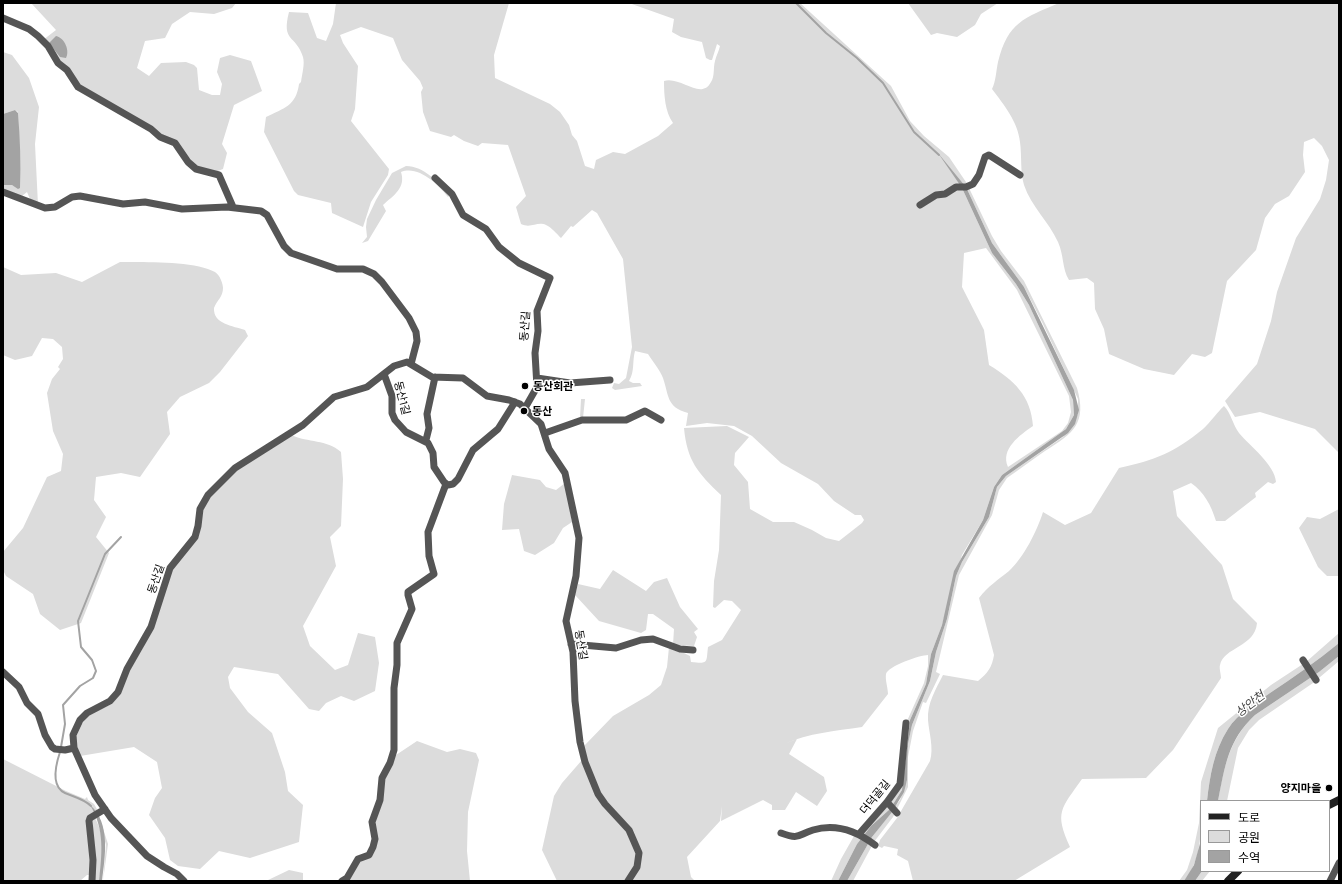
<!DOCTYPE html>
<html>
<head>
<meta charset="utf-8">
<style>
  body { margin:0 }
  #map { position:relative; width:1342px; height:884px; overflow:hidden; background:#fff; font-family:Barlow,"Noto Sans KR",sans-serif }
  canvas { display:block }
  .frame { position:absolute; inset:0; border:4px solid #000; pointer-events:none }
  .legend { position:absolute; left:1200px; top:800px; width:130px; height:72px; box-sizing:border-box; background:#fff; border:1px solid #999; margin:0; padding:5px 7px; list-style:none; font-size:12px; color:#000 }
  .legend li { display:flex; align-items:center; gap:8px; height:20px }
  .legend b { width:20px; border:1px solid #999 }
</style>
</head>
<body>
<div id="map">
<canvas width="1342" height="884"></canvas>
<div class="frame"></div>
<ul class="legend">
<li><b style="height:5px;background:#222"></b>도로</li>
<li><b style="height:11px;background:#dcdcdc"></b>공원</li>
<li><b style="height:11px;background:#a3a3a3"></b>수역</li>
</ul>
</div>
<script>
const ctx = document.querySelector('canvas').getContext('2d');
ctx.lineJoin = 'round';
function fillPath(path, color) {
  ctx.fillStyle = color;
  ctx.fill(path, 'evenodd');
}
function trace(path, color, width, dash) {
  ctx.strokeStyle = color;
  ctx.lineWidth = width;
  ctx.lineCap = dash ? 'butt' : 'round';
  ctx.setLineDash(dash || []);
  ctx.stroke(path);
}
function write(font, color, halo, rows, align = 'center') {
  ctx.font = font + ' Barlow,"Noto Sans KR",sans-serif';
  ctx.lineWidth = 3;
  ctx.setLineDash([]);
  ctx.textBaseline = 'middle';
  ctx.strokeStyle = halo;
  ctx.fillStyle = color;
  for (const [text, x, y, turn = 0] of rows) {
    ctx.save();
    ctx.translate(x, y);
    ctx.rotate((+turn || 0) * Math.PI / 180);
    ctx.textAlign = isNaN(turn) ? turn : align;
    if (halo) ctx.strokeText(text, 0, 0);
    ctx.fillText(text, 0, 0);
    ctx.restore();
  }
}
fillPath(new Path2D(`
  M31,3H236L232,8L214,14L190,12L172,24L165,38L145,41L137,68L149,76L161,63L186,62L194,65L197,68L199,90L212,95H220L222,84L217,72L220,58L230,55L251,61L262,91L234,105L222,144L227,153L223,169L215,172L197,168L178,145L80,87L43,40L56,30Z
  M336,3H509L494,55L495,78L550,104L560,112L569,125L572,135L577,141L585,166L594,169L596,160L613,152L625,154L658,136L673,123C665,112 664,95 664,81C681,76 701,101 711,82C715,76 713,68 715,61C716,56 719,51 720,46L717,44L712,60H710L706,58L702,42L681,37L672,32L674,19L629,3H800L891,86L910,121L924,136L949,157L968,185L962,188L992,253L1016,284L1029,305L1073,400L1074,415L1066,429L1002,475L994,487L983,520L962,555L942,625L931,654L926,684L910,720L902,790L890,809L871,826L857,844L838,881H831L841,859L854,836L897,793L907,721L924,683L928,666V655C920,655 888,666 886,674C885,680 888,688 888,694L862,727C835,731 809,733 784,744L797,739L789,754L824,777L827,791L817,806L796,792L785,810H772V805L763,800L721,821L722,806L720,821L687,857L691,877L695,881H557L542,850L554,796L562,783L582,760L584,746L613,716L649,695L661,685L667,667L669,647L680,651L690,656L691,662C709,664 706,663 708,647L722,640L741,610L732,601L724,600L715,608L713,607L714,581L719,550L721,495C698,473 687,461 684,428L727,426L749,437L735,453L734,465L748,482L750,509L773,522H794L812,530L826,538L839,541L862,523L864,520L861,515H855L834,501L818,484L781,463L752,436L734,426L707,423L686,426L688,413C666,407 669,395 663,378C660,370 653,362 648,354L635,351C632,362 635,371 629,381L633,383H640L642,386L615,390L612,388L614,383L619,384L626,378L632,347L623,259L597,213L592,210L573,227L571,226L561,238C557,234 551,227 546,225C537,221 531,229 521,224L516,207L526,196L508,145L482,143L478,146L464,141L454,135L451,137L430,131L423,112L421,92L423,88L420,81L402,60L393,38L361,27L340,35L343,43L358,66L355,109L351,121L389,169L388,175L371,202L363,227L332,213L331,203L298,195L294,191L264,132L266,117C284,108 296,106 299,84L301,82C302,74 305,64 303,57C296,34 281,43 289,12L308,13L317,38L326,41L333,24ZM986,248L1017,290L1069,396L1071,412L1068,423L1062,431L1008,467C1000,449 1020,435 1033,426C1031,396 1014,380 989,365L984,330L962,287L964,253Z
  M908,3H998L981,14L975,25L957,37L937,33L931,35Z
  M1059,3H1339V453L1315,429L1260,412L1235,417L1225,401L1257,364L1271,321L1277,292L1296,238L1320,199L1326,180L1329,160L1322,146L1314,138L1304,142L1303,155L1305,172L1289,196L1275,204L1265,218L1256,250L1227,281L1212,353L1205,357L1192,354L1174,375L1144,369L1109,354L1104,329L1095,309L1094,283L1087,278L1069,280C1062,269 1064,255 1058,242C1049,222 1031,206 1024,185C1020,171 1022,157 1020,142C1018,122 1004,105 992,89C996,81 996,71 998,62C1008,22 1024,18 1059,3Z
  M3,52L12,55L29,78L39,107L35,144L38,205L30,199L27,192L22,196L3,190V185H12L20,188L18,112L15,110L3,114Z
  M406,166C424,166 439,183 450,195L448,197C438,184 418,165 401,172C406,188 394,195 383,205L386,211L368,241L362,243L367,237L366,227L367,219L376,200L392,173Z
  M969,188L992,236L1001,251L1024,281L1077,388C1087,423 1074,433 1045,451C1032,460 1020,469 1007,478L999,490L992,515L959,575L936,672L940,674L926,703L923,702L913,731L908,757V787L893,817L874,842L853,881H847L872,837L900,800L907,780L908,744L912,725L930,681L936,652L947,619L956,576L962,562L989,517L997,487L1006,476L1063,437L1078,414V399L1042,322L1024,287L992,243L967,189Z
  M120,262C144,262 196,261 215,272C220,275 223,284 223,288C223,297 217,300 214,308C213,324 233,326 245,330L248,336L220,372L209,383L180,397L167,412L170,434L140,477L121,473L96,477L94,500L106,517L96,537L109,553L81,623L60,630L40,614L33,594L6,576L3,570V552L23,528L47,477L61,471L63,454L53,431L47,393L52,379L60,369L58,367L63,359L62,347L53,339L42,338L32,356L15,360L3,355V267L21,275L56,273L82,282Z
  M581,399H585L583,418H580Z
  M1224,406C1231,413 1233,425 1239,433C1250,446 1275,465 1276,482L1273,484L1268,482L1255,493L1256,497L1225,521H1216C1211,505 1204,492 1191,483L1173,491L1177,516L1222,565L1233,599L1257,623C1255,647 1224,647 1220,665C1219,668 1221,674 1221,678L1173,750L1146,778L1082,779C1061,809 1054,812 1070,847L1014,881H913L908,861L897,855L898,849L884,846L882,848L878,846L880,840L897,818L930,761C934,748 929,733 928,720C927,703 936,689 943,675L978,681C988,673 992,667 994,655L979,598C988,586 998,580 1009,571C1024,557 1037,531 1043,512L1065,525L1091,513L1119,468C1155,460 1174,453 1203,429C1209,424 1220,409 1224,406Z
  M291,435C309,443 326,439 341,452L343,479L341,526L330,537L336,566L303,626L310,646L335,670L348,665L358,633L375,637L379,663L375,691L354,701L341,696L326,703L319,711L309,709L278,674L234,667L228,677L230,688L248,712L272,733L285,772L288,791L303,805L299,842L250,858L219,851L200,869L178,866L170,860L165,838L149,815L155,798L162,788L157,762L134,747L80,756L77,748L76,737L82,724L88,716L109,705L143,648L172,570L199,536L203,510L210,497L237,470Z
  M512,475L540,480L546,487L556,490L565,483L572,522L563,528L554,543L535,555L524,551L519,529L502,530L504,504Z
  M1339,509V576H1327L1318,567L1299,528L1307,517L1320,519Z
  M613,570L646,591L654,582L667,578L680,607L698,629L694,632L697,637L694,646L673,645L674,629L653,614H648L646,630L641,633L599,621L575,595L578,584L600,589Z
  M1339,633V643C1317,661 1294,677 1270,693C1255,704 1238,713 1228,729C1214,751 1210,775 1207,801H1201C1201,828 1203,859 1184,881H1179L1187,870L1193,852L1199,823L1201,782L1218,728L1271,685L1306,662Z
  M1339,656V661L1313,683L1259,720L1249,730L1238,748L1227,801H1218C1224,768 1229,739 1255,715L1319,672Z
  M417,741L447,752L460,749L476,753L479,760L468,812L467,851L470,881H346L357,863L369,856L383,784L394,755H396Z
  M3,759L66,791L85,799L87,797L88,800L94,804L98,811L93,815L91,875H87L80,881H3Z
  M99,816L108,844L103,881L106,845L98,817Z
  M95,818C106,838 102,859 99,881H93L92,820Z
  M289,870L303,873V881H266Z
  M1202,871H1210L1202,881H1195Z`), '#dcdcdc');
fillPath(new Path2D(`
  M56,36C65,38 70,51 66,58L60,57L49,43Z
  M15,110L18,113C20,138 21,163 20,188L18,189L12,185H3V114Z
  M938,153L965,186L960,185Z
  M962,188L967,189L992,243L1024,287L1074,390L1079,410L1075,424L1068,433L1006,476L997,487L989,517L962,562L956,576L947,619L936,652L930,681L912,725L908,744L907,780L904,792L892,812L872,837L847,881H838L857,844L871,826L890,809L902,790L910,720L926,684L931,654L942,625L954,571L983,520L994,487L1002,475L1066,429L1074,415L1073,400L1029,305L1016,284L992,253Z
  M1339,643V656L1319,672L1255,715C1228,740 1225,766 1218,801H1207C1210,775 1214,751 1228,729C1238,713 1255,704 1270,693C1294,677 1317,661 1339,643Z
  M90,805C111,823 105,857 102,881H99C102,854 105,829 90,805Z
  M1201,840L1202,871L1195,881H1184L1194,865Z`), '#a3a3a3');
trace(new Path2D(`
  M796,3L826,33L857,58L883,83L914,132L939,155
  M61,747L65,724L63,705L80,686L93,678L96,671L92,660L81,647L78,621L105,554L121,537
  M60,752C56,764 50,786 65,793C74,797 84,799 91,806`), '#a3a3a3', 2);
trace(new Path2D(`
  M3,18L29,29L38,36L48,46L58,63L67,70L78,87L151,129L160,137L175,143L188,162L196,169L219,175L233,207
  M435,178L452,194L463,215L486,229L499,247L519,263L550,278L537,311L538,331L535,353L537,387L525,408
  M3,192L45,208L55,207L72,197L80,196L123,204L145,202L182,209L227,207L261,211L267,215L284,246L291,253L337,269H363L374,274L382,282L409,318L416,332L417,341L411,364
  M920,205L936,195L945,194L956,187H966L973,184L979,175L985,157L989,155L1020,175
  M384,374L392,396V413L395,420L406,432L428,443L433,453L434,467L444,482L448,485L453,484L458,479L473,450L498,429L515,402
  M537,378L570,383L610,380
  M545,433L582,420H626L645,411L661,420
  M426,440L429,428L427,414L435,377
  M571,644L616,648L641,640L653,639L680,649L693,650
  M1303,660L1316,680
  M3,672L19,687L27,703L38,714L45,735L52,747L55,749L65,750L74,748
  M887,802L897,813
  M781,833C800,840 797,835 813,830C836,823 858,832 875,845
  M859,834L887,802L900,784L906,723
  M92,881L93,860L89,821L90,818L105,809
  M184,881L177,874L164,867L147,856L111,818L95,795L74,748L73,735L80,720L87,713L110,701L118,692L127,669L151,627L170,568L195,537L198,526L200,509L208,495L235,468L303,425L334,397L367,387L394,366L407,362L432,377L463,378L487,396L509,400L520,404L541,424L549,449L565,473L579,538L576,576L566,621L573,652L575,701L580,742L585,762L598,794L605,804L629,830L639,853L637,867L628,881
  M342,881L347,878L358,859L369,855L373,847L375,839L372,822L380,800L382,778L390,763L394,750V688L397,665V643L412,609L408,595V592L434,574L429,556L428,532L446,484
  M1330,881L1339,863`), '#555', 7);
trace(new Path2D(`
  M1329,805L1339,800
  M1228,881L1238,871`), '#222', 8);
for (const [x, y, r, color] of [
  [525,386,4,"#000"],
  [524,411,4,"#000"],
  [1329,788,4,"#000"]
]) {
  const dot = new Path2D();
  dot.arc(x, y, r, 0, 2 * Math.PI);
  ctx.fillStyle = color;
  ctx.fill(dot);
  trace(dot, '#fff', 1.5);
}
write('11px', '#000', '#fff', [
  ["동산길",525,326,-86],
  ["동산1길",402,398,76],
  ["동산길",156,579,-71],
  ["동산길",581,645,81],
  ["더덕골길",875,797,-51]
]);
write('bold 11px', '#000', '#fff', [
  ["동산회관",533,386],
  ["동산",532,411],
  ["양지마을",1321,788,"right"]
], 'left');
write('italic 12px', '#444', '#fff', [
  ["상안천",1250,704,-37]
]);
</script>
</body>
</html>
